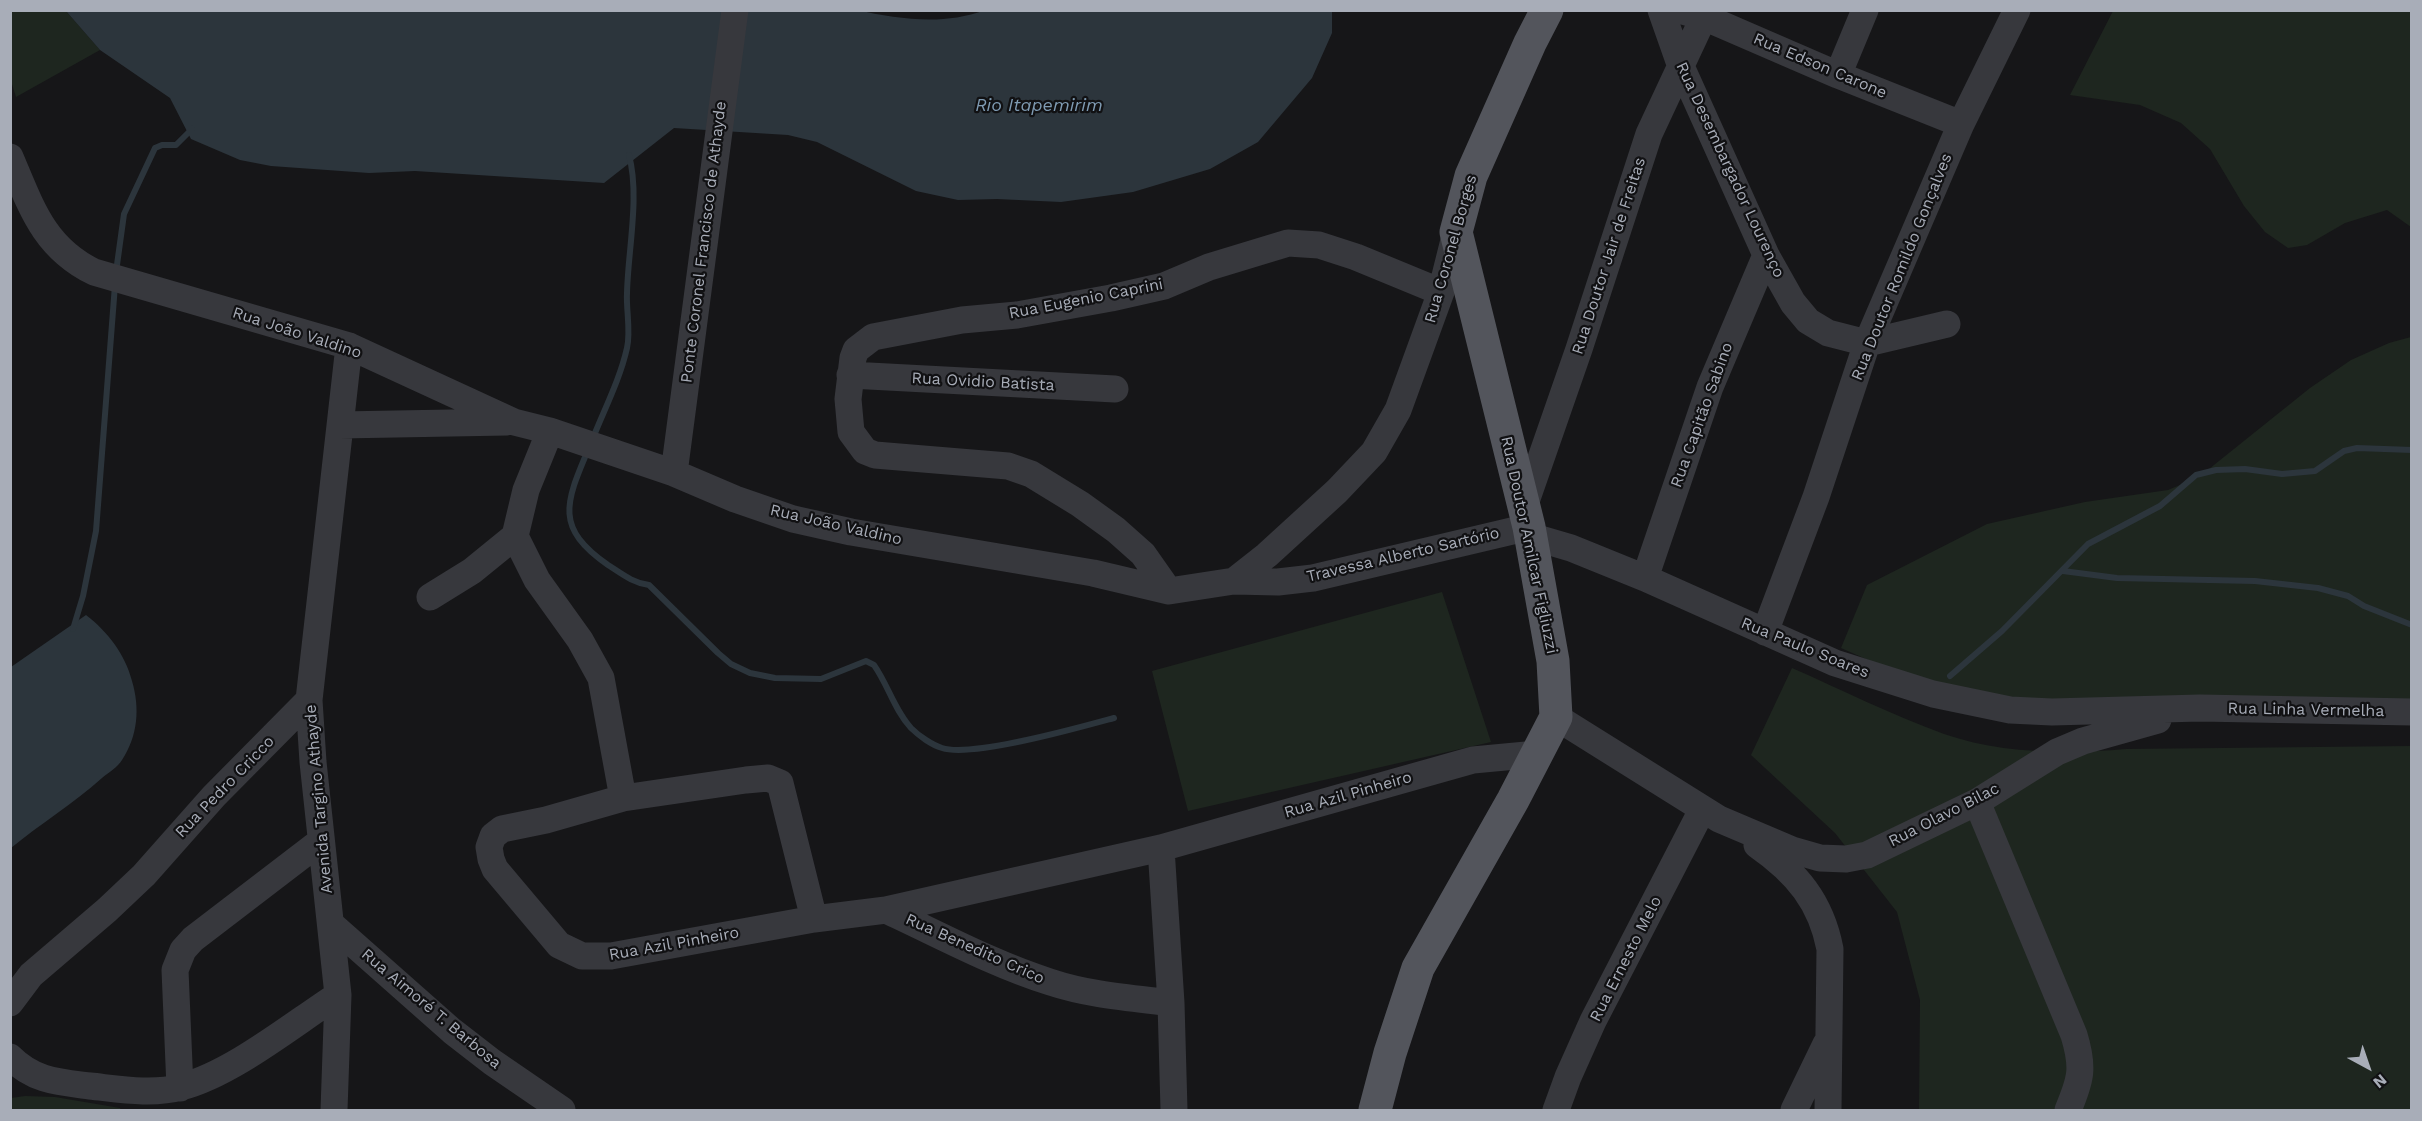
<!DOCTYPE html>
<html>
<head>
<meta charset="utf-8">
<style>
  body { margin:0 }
  #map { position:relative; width:2422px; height:1121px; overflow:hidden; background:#161618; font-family:"Work Sans",sans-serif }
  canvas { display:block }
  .frame { position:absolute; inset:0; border:12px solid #a8adb8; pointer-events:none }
  .north { position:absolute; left:2338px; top:1037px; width:60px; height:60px; -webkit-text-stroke:4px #111113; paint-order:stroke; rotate:140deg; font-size:16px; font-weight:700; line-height:24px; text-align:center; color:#a8adb8 }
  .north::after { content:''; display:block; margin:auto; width:21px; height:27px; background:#a8adb8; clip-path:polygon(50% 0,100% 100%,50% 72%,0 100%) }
</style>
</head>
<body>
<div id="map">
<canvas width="2422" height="1121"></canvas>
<div class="frame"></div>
<div class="north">N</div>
</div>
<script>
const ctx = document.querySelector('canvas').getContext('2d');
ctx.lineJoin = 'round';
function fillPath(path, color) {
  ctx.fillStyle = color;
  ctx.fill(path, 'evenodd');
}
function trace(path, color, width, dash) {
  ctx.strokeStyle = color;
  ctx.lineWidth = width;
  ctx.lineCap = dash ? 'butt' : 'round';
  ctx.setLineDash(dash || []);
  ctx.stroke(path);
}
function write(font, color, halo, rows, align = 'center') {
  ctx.font = font + ' "Work Sans",sans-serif';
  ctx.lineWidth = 4.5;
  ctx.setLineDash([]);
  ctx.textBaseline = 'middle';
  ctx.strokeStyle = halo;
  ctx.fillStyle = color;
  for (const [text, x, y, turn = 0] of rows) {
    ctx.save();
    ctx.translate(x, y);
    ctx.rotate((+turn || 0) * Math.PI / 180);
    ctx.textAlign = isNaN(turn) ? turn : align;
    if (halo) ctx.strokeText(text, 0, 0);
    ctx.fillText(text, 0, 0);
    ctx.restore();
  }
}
fillPath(new Path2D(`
  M11,11H66L100,50L16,97L11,81Z
  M2113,11H2411V227L2387,210L2345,223L2307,245L2288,248L2265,232L2244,206L2210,149L2181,123L2140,105L2070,95Z
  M2411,337V709L1957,699L1841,648L1867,585L1987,524L2085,502L2168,490L2199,477L2310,388L2351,360L2389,343Z
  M1442,592L1491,742L1188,811L1152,671Z
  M1792,668C1842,690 1892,715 1944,734C2002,754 2066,754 2126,749L2411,746V1110H1919L1920,1000L1897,912L1835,833L1751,755Z
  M25,1096L55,1097L120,1108L121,1110H11V1098Z`), '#1e261f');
fillPath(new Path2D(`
  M856,10C900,19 942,26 985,10H1332V33L1312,78L1258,142L1210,169L1133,192L1061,202L997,199L958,200L916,191L817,142L788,135L674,128L604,183L415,171L369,173L271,166L240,160L191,139L170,98L100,50L66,11Z
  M86,615C108,632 125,654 132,681C140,708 138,736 122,760C118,767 108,773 102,778C73,804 40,824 11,848V667Z`), '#2c353c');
trace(new Path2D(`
  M116,272L124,214L155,148L162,145H176L192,129
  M593,438C605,408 620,379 627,348C631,331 626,310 627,293C628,250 640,196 629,155
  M588,450C565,504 555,528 608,565C622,574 633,583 649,585L718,653L731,664L750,673L775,678L821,679L866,661L874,665C888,685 895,711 911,728C919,736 932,745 942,748C972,758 1081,727 1114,718
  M2063,571L2117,578L2255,581L2318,588L2348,596L2364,606L2412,625
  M73,629L83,596L96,531L115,285
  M1950,676L2002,631L2088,544L2160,506L2196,475L2216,470L2245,469L2282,474L2315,471L2344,451L2357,448L2412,450`), '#2c353c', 6);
trace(new Path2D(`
  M1661,10L1680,64L1766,255L1793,303L1808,321L1828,333L1867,343L1947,324
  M1679,10L1704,17L1838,75L1961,124
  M1838,75L1865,10
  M10,157C31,206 43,247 94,272L349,346L514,422L550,431L674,473L735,499L793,519L851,532L1093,573L1169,591L1234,581L1267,555L1337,491L1374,452L1398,410L1441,292L1456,232
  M850,375L1115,389
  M340,425L507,422
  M674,473L735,10
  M1524,507L1579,349L1649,134L1707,10
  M515,536L537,580L580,640L601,678L623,798
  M1530,536L1571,548L1645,578L1835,663L1933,694L2010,710L2052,712L2200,708L2412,712
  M1645,578L1710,387L1766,255
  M1234,581L1278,582L1313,578L1529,527
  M1169,591L1143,554L1116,530L1080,504L1031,474L1008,466L875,455L865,451L851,432L848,399L853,358L856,350L873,337L962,320L1017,315L1111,298L1164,286L1209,267L1288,243L1319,245L1356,257L1441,292
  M430,597L472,571L515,536L526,490L550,431
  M1765,632L1816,497L1867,343L1961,124L2017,10
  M1556,717L1719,819L1792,850L1820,858L1846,859L1867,855L1977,802L2057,752L2083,741L2158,720
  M1977,802L2074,1035C2084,1068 2081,1079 2068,1110
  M1757,845C1797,873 1821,902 1830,949L1828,1110
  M1161,848L1171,1003L1174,1110
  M886,910C940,935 993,964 1050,982C1089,995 1131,998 1171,1003
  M814,919L780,783L768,778L746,780L623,798L546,820L502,829L493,836L489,847L491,859L495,869L559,945L582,956H611L814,919L886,910L1161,848L1473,760L1537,754
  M331,924L452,1031L492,1062L562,1110
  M10,1003L31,975L107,910L144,875L214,796L309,700
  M10,1057C34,1081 58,1082 90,1086C119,1089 152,1095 181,1087C232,1074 293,1024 338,995
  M180,1088L175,970L183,950L193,939L321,841
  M334,1110L338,995L313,762L309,700L349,346
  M1556,1110L1568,1077L1593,1021L1702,810
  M1794,1110L1826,1044`), '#37383d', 27);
trace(new Path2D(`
  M1375,1110L1390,1053L1418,968L1513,800L1556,717L1553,661L1529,527L1456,232L1471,176L1530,43L1547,10`), '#53555c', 33);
write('16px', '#a8adb8', '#111113', [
  ["Rua Edson Carone",1820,66,23],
  ["Rua Desembargador Lourenço",1730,170,65],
  ["Ponte Coronel Francisco de Athayde",704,242,-83],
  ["Rua Coronel Borges",1451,249,-74],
  ["Rua Doutor Jair de Freitas",1609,256,-72],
  ["Rua Doutor Romildo Gonçalves",1902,267,-68],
  ["Rua Eugenio Caprini",1086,299,-11],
  ["Rua João Valdino",297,333,18],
  ["Rua Ovidio Batista",983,382,3],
  ["Rua Capitão Sabino",1702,415,-70],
  ["Rua João Valdino",836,525,13],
  ["Rua Doutor Amilcar Figliuzzi",1529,545,78],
  ["Travessa Alberto Sartório",1403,555,-13],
  ["Rua Paulo Soares",1805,648,22],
  ["Rua Linha Vermelha",2306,710,1],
  ["Rua Pedro Cricco",225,787,-46],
  ["Rua Azil Pinheiro",1348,795,-16],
  ["Avenida Targino Athayde",319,799,-95],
  ["Rua Olavo Bilac",1944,815,-27],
  ["Rua Azil Pinheiro",674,944,-10],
  ["Rua Benedito Crico",975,949,24],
  ["Rua Ernesto Melo",1626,959,-63],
  ["Rua Aimoré T. Barbosa",431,1009,40]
]);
write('italic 18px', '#7f9bb3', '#111113', [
  ["Rio Itapemirim",1039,106]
]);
</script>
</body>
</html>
